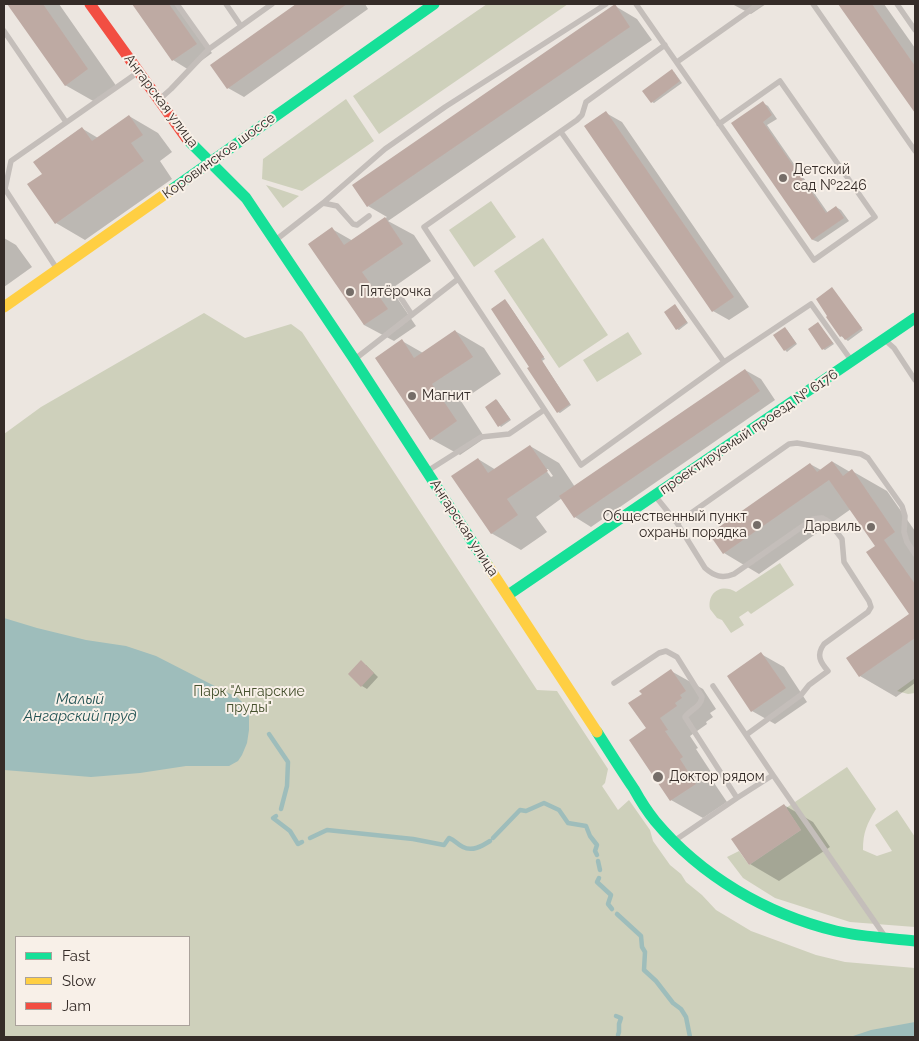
<!DOCTYPE html>
<html>
<head>
<meta charset="utf-8">
<style>
  body { margin:0 }
  #map { position:relative; width:919px; height:1041px; overflow:hidden; background:#ece6e0; font-family:Raleway,sans-serif }
  canvas { display:block }
  .frame { position:absolute; inset:0; border:5px solid #352c28; pointer-events:none }
  .legend { position:absolute; left:15px; top:936px; width:175px; height:90px; box-sizing:border-box; background:#f8f0e8; border:1px solid #aaa29b; margin:0; padding:6px 9px; list-style:none; font-size:15px; color:#352c28 }
  .legend li { display:flex; align-items:center; gap:10px; height:25px }
  .legend b { width:25px; border:1px solid #aaa29b }
</style>
</head>
<body>
<div id="map">
<canvas width="919" height="1041"></canvas>
<div class="frame"></div>
<ul class="legend">
<li><b style="height:6px;background:#16e098"></b>Fast</li>
<li><b style="height:6px;background:#ffcf43"></b>Slow</li>
<li><b style="height:6px;background:#f24e42"></b>Jam</li>
</ul>
</div>
<script>
const ctx = document.querySelector('canvas').getContext('2d');
ctx.lineJoin = 'round';
function fillPath(path, color) {
  ctx.fillStyle = color;
  ctx.fill(path, 'evenodd');
}
function trace(path, color, width, dash) {
  ctx.strokeStyle = color;
  ctx.lineWidth = width;
  ctx.lineCap = dash ? 'butt' : 'round';
  ctx.setLineDash(dash || []);
  ctx.stroke(path);
}
function write(font, color, halo, rows, align = 'center') {
  ctx.font = font + ' Raleway,sans-serif';
  ctx.lineWidth = 4;
  ctx.setLineDash([]);
  ctx.textBaseline = 'middle';
  ctx.strokeStyle = halo;
  ctx.fillStyle = color;
  for (const [text, x, y, turn = 0] of rows) {
    ctx.save();
    ctx.translate(x, y);
    ctx.rotate((+turn || 0) * Math.PI / 180);
    ctx.textAlign = isNaN(turn) ? turn : align;
    if (halo) ctx.strokeText(text, 0, 0);
    ctx.fillText(text, 0, 0);
    ctx.restore();
  }
}
fillPath(new Path2D(`
  M487,4H568L379,134L353,96Z
  M346,99L374,141L302,191L262,179L263,159Z
  M266,185L299,196L283,208Z
  M491,201L516,237L474,267L449,230Z
  M543,238L608,335L559,368L494,271Z
  M204,313L245,338L291,324L302,332L537,690L557,691L608,769L605,783L602,786L618,810L629,800L650,830L653,841L670,865L681,874L686,882L702,895L716,910L751,931L816,955L845,962L915,968V1037H4V434L41,407ZM16,937H189V1025H16Z
  M628,332L642,354L597,382L583,360Z
  M780,563L794,585L751,614L748,611L739,617L744,625L731,633L722,620L717,618L710,609C707,592 722,583 736,592Z
  M915,678V693L908,694L897,691Z
  M847,767L876,809C867,824 863,832 863,850L877,856L892,851L875,825L897,810L915,837V861L914,862L915,865V927L850,922L775,898L743,878L727,857L739,851L749,865L801,830L786,808Z`), '#ced0bb');
fillPath(new Path2D(`
  M4,618L37,628L86,640L126,646L156,656L238,698L244,704L249,715V730L247,743L242,755L238,761L229,766H186L140,773L91,777L4,770Z
  M915,1022V1037H850L871,1030Z`), '#9ebdbb');
fillPath(new Path2D(`
  M9,4H59L117,87L95,102L65,85Z
  M134,4H177L212,53L189,70L173,60Z
  M298,4H365L368,9L244,97L228,88L212,65Z
  M732,4H766L751,14Z
  M840,4H884L915,48V110Z
  M615,6L637,19L652,40L388,221L414,235L431,261L391,289L416,326L394,341L364,325L332,229L353,241L387,217L368,206Z
  M674,72L682,83L654,103L652,102Z
  M763,103L768,106L777,119L767,125L828,213L836,207L841,210L849,221L818,242L813,240L733,124Z
  M606,113L622,122L749,307L729,320L713,311Z
  M129,116L158,133L172,152L160,161L172,179L85,240L56,223L44,174L83,129L98,138Z
  M4,238L16,245L32,267L4,287Z
  M832,289L863,330L848,341L841,336Z
  M507,302L545,359L542,361L571,405L560,413L558,412Z
  M675,305L688,323L679,330L677,329Z
  M818,324L834,344L825,350L823,349Z
  M787,330L797,344L787,352L785,350Z
  M455,331L484,348L501,374L461,401L485,438L460,455L431,439L402,341L423,353Z
  M745,370L761,379L775,400L591,527L575,517L562,498L536,517L547,532L521,550L491,533L478,459L496,470L530,446L559,463L575,487ZM545,469H548L553,476L551,477Z
  M497,400L511,420L501,427L486,407Z
  M833,462L850,472L852,471L887,491L915,531V683L896,697L860,676L848,659L911,614L877,546L851,509L759,574L724,553L810,464L821,470Z
  M761,654L784,667L807,702L775,724L752,711Z
  M366,665L378,677L367,689L362,686Z
  M671,671L703,689L716,709L710,713L713,717L706,722L707,724L690,736L698,748L696,749L713,775L710,777L727,802L703,818L671,800L647,729L643,694Z
  M784,805L813,822L830,847L779,881L750,864Z`), '#0003');
trace(new Path2D(`
  M269,734L288,762L287,786L281,809
  M276,816L273,818L290,831L298,844L302,842
  M310,838L327,830L413,839L444,845L449,838C455,840 457,844 463,847C472,852 482,846 490,841
  M493,838L520,810L526,811L544,803L559,810L568,823L586,826L590,836L597,845L595,851L597,855
  M598,861L600,870
  M599,878L597,882L611,895L608,904L612,909
  M617,914L641,936L642,947L645,952L644,970L656,981L673,1003L681,1009L686,1017L690,1037
  M616,1016L621,1018L619,1024V1032L618,1035`), '#9ebdbb', 4.5);
fillPath(new Path2D(`
  M7,4H43L88,69L65,86Z
  M132,4H169L197,44L172,61Z
  M296,4H347L227,89L210,65Z
  M615,4L630,27L367,207L352,185Z
  M838,4H872L915,66V113Z
  M672,69L680,81L651,103L642,91Z
  M763,101L772,115L763,122L826,213L836,206L844,218L812,240L731,123Z
  M606,111L734,297L712,312L584,126Z
  M129,115L143,135L131,143L144,161L55,224L27,184L42,174L33,162L82,127L92,141Z
  M385,217L403,244L362,272L388,309L364,325L308,244L332,227L344,245Z
  M832,287L862,328L845,340L842,336L840,337L826,317L827,316L816,299Z
  M505,299L544,357L541,359L570,404L557,413L527,368L529,367L491,309Z
  M675,304L687,322L676,330L664,312Z
  M818,322L833,343L822,350L808,329Z
  M785,327L796,343L784,351L773,335Z
  M455,330L473,357L432,384L457,421L430,440L375,358L402,339L414,358Z
  M745,369L760,391L574,518L559,496Z
  M496,399L510,419L498,427L485,407Z
  M530,445L548,471L507,499L518,515L491,534L451,476L478,458L488,473Z
  M832,461L843,476L852,469L895,532L884,540L915,584V638L859,677L846,658L909,614L866,552L875,546L829,480L723,554L709,534L810,463L817,472Z
  M761,652L786,688L751,712L727,676Z
  M361,660L374,673L361,687L348,674Z
  M671,669L686,691L680,695L682,698L675,703L677,706L660,718L668,730L665,731L683,757L680,759L696,784L670,801L629,740L646,728L628,703L642,694L639,691Z
  M784,804L801,830L749,865L731,839Z`), '#beaaa3');
trace(new Path2D(`
  M177,4L209,49L272,4
  M226,4L241,26
  M636,4L814,260L875,217L780,81L719,124
  M813,4L915,151
  M897,4L915,30
  M4,31L66,122
  M677,62L759,4
  M161,98L171,89L209,49
  M561,132L724,362L581,465L424,227L577,120L582,115L586,102L665,45
  M323,203L337,206L353,224L357,225L369,216
  M277,239L323,203L385,149L445,107L606,4
  M57,269L5,189L11,161L137,73
  M395,289L412,315
  M885,340L894,348L915,380
  M355,359L458,279
  M724,362L811,304L851,360
  M429,470L481,437L509,434L544,410
  M656,497L677,523L705,568C714,576 722,579 734,574L813,519L822,518L829,522L842,539L844,562L869,601L871,607L868,612L824,644C816,655 820,662 828,671L809,685L801,695L746,735L773,775L737,798
  M677,523L789,444L797,443L861,454L868,458L902,506L905,516L904,532L907,542L915,554
  M614,683L659,653L666,651L677,657L702,697C701,707 691,709 685,717L737,798L674,841
  M713,686L746,735
  M773,775L884,935`), '#c4beba', 5.5);
trace(new Path2D(`
  M187,139L246,198L354,359L488,566
  M171,190L434,4
  M508,595L915,318
  M597,732C609,751 621,770 634,789C640,800 647,811 655,821C701,876 766,914 836,931C862,937 889,938 915,941`), '#16e098', 11);
trace(new Path2D(`
  M4,307L171,190
  M488,566L597,732`), '#ffcf43', 11);
trace(new Path2D(`
  M90,4L187,139`), '#f24e42', 11);
for (const [x, y, r, color] of [
  [783,178,5,"#756d68"],
  [350,292,5,"#756d68"],
  [412,396,5,"#756d68"],
  [757,525,5,"#756d68"],
  [871,527,5,"#756d68"],
  [658,777,6,"#756d68"]
]) {
  const dot = new Path2D();
  dot.arc(x, y, r, 0, 2 * Math.PI);
  ctx.fillStyle = color;
  ctx.fill(dot);
  trace(dot, '#f8f0e8', 2);
}
write('14px', '#352c28', '#f8f0e8', [
  ["Ангарская улица",161,101,53],
  ["Коровинское шоссе",219,156,-36],
  ["проектируемый проезд № 6176",749,432,-34],
  ["Ангарская улица",464,528,57]
]);
write('14px', '#352c28', '#f8f0e8', [
  ["Детский",793,170],
  ["сад №2246",793,186],
  ["Пятёрочка",360,292],
  ["Магнит",422,396],
  ["Общественный пункт",747,517,"right"],
  ["охраны порядка",747,533,"right"],
  ["Дарвиль",861,527,"right"],
  ["Доктор рядом",669,777]
], 'left');
write('14px', '#46512e', '#f8f0e8', [
  ["Парк \"Ангарские",249,692],
  ["пруды\"",249,708]
]);
write('italic 15px', '#215253', '#f8f0e8', [
  ["Малый",80,699],
  ["Ангарский пруд",80,716]
]);
</script>
</body>
</html>
